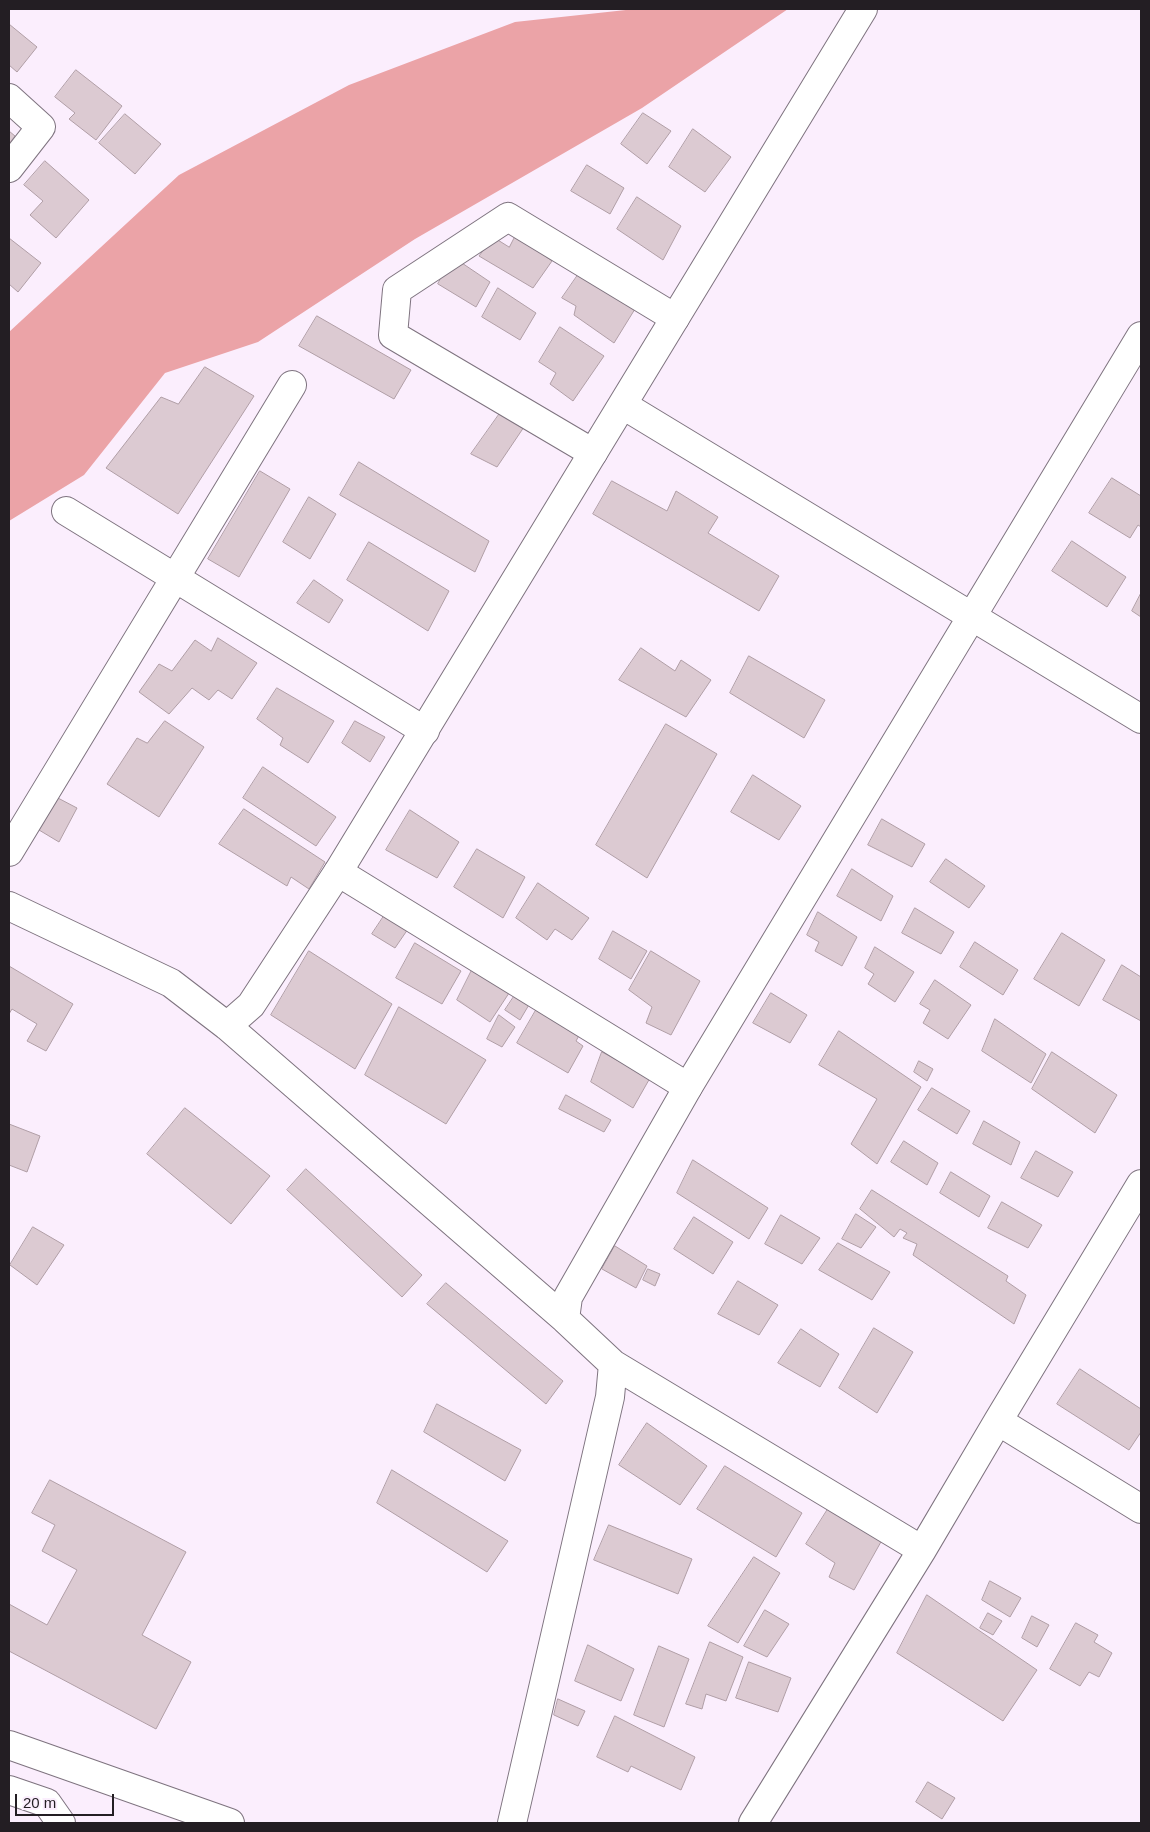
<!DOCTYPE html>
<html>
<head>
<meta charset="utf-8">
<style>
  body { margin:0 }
  #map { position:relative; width:1150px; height:1832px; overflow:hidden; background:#fbeefd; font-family:Helvetica,sans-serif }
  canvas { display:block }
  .frame { position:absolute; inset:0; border:10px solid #231e23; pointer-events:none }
  .scale { position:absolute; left:15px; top:1794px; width:99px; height:22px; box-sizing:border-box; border:2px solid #231e23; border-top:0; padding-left:6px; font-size:15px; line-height:18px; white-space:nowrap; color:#231e23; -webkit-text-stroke:4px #fbeefd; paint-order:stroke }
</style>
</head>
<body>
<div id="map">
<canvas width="1150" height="1832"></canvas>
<div class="frame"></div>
<div class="scale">20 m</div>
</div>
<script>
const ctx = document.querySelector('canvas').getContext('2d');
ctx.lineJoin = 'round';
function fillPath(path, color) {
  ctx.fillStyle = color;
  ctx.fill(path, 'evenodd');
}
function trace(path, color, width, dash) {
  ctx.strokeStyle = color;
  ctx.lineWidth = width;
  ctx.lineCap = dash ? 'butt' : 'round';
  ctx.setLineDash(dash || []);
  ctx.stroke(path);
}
fillPath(new Path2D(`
  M635,9H788L642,108L415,239L258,342L165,373L84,475L9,521V332L179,175L349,85L515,22Z`), '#eba3a7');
const building = new Path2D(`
  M9,24L37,47L17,72L9,65Z
  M76,70L122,106L96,140L69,119L75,113L55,97Z
  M643,113L671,131L647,164L621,144Z
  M125,114L161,144L135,174L99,143Z
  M693,129L731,157L705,192L669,167Z
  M9,131L15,136L9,144Z
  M45,161L89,200L56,238L30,215L43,201L24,185Z
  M587,165L624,188L610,214L571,191Z
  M637,197L681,226L663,260L617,229Z
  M516,235L552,261L533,288L479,256L493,237L509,247Z
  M9,238L41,263L18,292L9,284Z
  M453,257L490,282L476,307L438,284Z
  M580,272L635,309L614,343L574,315L576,306L562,298Z
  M498,288L536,313L520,340L482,317Z
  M317,316L411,370L394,399L299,346Z
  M560,327L604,356L573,401L550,384L556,373L539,362Z
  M205,367L254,396L178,514L106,468L161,397L178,404Z
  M503,409L526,424L497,467L471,454Z
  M359,462L489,541L475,572L340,495Z
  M260,471L290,489L239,577L208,559Z
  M1112,478L1141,496V527L1138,525L1130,538L1089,513Z
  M612,481L667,511L676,491L718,517L708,533L779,576L759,611L593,514Z
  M309,497L336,514L310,559L283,542Z
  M1072,541L1126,577L1107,607L1052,571Z
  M369,542L449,591L428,631L347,580Z
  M314,580L343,600L329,623L297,603Z
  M1141,593V617L1132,611Z
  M218,638L257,663L232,699L218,690L209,700L192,688L169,714L139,692L159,664L172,671L195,640L211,651Z
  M641,648L675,671L681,660L711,680L686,717L619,680Z
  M749,656L825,700L804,738L730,693Z
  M277,688L334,721L308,763L280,745L283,738L257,719Z
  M165,721L204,747L159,817L107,784L137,738L147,743Z
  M355,721L385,737L370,762L342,743Z
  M666,724L717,754L647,878L596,845Z
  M263,767L336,817L316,846L243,798Z
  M753,775L801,806L779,840L731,812Z
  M56,797L77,808L59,842L39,830Z
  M244,809L325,862L309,889L291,877L287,886L219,844Z
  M410,810L459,842L437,878L386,850Z
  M882,819L925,844L912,867L868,845Z
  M477,849L525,877L503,918L454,887Z
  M946,859L985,886L969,908L930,882Z
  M852,869L893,896L881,921L837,896Z
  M538,883L589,918L572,940L555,929L547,940L516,918Z
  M915,908L954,932L941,954L902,933Z
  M818,912L857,937L842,966L815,951L819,942L807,935Z
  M386,913L408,929L395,948L372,934Z
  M613,931L647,951L631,979L599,959Z
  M1062,933L1105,960L1079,1006L1034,979Z
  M975,942L1018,970L1003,995L960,967Z
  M415,943L461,971L442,1004L396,978Z
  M875,947L914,972L895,1002L868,984L874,974L865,968Z
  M309,951L392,1004L355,1069L271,1015Z
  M651,951L700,981L671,1035L646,1023L652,1007L629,990Z
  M1122,965L1141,977V1021L1103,1000Z
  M9,966L73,1004L46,1051L27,1041L37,1024L12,1009L9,1014Z
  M474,966L511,990L490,1022L457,1000Z
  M935,980L971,1005L948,1039L923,1023L930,1010L920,1004Z
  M771,993L807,1015L790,1043L753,1023Z
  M515,995L530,1003L520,1020L505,1010Z
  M539,1005L581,1032L576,1041L583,1046L568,1073L517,1043Z
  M399,1007L486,1060L446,1124L365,1075Z
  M499,1015L515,1027L502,1047L487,1039Z
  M995,1019L1046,1054L1031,1083L982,1051Z
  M839,1031L921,1087L877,1164L851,1144L877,1099L819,1065Z
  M602,1052L650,1078L633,1108L591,1082Z
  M1052,1052L1117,1095L1095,1133L1032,1089Z
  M919,1061L933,1069L927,1081L914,1072Z
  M932,1088L970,1111L957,1134L918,1110Z
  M566,1095L611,1120L604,1132L559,1109Z
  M185,1108L270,1176L231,1224L147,1154Z
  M984,1121L1020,1142L1011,1165L973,1144Z
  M9,1124L40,1136L27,1172L9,1165Z
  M904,1141L938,1163L927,1185L891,1162Z
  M1036,1151L1073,1172L1058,1197L1021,1178Z
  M693,1160L768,1208L749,1239L677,1193Z
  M306,1169L422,1275L402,1297L287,1190Z
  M951,1172L990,1196L979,1217L940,1193Z
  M872,1190L1008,1276L1006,1281L1026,1295L1014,1324L913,1255L917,1244L903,1238L907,1233L900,1229L894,1237L860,1209Z
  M1002,1202L1042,1225L1028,1248L988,1228Z
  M856,1214L876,1227L861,1248L842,1239Z
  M781,1215L820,1238L802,1264L765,1244Z
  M694,1217L733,1242L713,1274L674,1249Z
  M33,1227L64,1245L37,1285L10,1265Z
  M838,1243L890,1272L872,1300L819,1270Z
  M615,1246L647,1266L636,1288L602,1269Z
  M648,1269L660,1274L655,1286L643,1280Z
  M738,1281L778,1305L759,1335L718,1314Z
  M446,1283L563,1381L546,1404L427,1304Z
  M874,1328L913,1352L877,1413L839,1388Z
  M801,1329L839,1354L820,1387L778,1363Z
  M1080,1369L1141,1409V1432L1129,1450L1057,1404Z
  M437,1404L521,1450L505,1481L424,1432Z
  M647,1423L707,1466L680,1505L619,1465Z
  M725,1466L802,1513L776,1557L697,1509Z
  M392,1470L508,1541L487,1572L377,1503Z
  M50,1480L186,1552L142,1635L191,1662L156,1729L9,1651V1604L47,1625L77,1570L42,1551L55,1525L32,1513Z
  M828,1509L882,1540L854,1590L829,1577L835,1563L806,1544Z
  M609,1525L692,1559L678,1594L594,1560Z
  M754,1557L780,1573L738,1643L708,1626Z
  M990,1581L1021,1598L1010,1617L982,1600Z
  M927,1595L1037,1670L1003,1721L897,1653Z
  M765,1610L789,1624L767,1657L744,1646Z
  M988,1613L1002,1621L993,1635L980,1628Z
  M1032,1616L1049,1625L1037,1647L1022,1638Z
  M1076,1623L1098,1635L1094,1642L1112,1653L1099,1677L1089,1672L1080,1686L1050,1669Z
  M710,1642L743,1657L726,1701L706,1694L702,1709L686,1704Z
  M588,1645L634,1669L621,1701L575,1681Z
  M659,1646L689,1659L664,1727L634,1715Z
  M749,1662L791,1678L778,1712L736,1698Z
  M558,1699L585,1711L578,1726L554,1715Z
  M615,1716L695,1757L681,1790L631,1766L628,1772L597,1757Z
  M928,1782L955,1798L942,1819L916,1802Z`);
fillPath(building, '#dccad2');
trace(building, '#b09ea6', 1);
const minor = new Path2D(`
  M9,98L41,127L9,168
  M593,453L393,335L397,290L508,217L675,318
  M66,511L425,731
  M9,852L292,385
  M338,872L688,1087
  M9,1790L47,1803L61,1823`);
const tertiary = new Path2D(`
  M623,405L1141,719
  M9,906L171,983L227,1026L565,1319L613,1364L610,1397L512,1823
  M227,1026L251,1005L338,872L863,9
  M565,1319L568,1297L688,1087L1141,336
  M613,1364L922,1550
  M998,1421L1141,1509
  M9,1745L230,1823
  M753,1823L922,1550L998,1421L1141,1184`);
trace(minor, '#7e737f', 30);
trace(tertiary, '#7e737f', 30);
trace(minor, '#fff', 28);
trace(tertiary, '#fff', 28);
</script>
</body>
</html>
